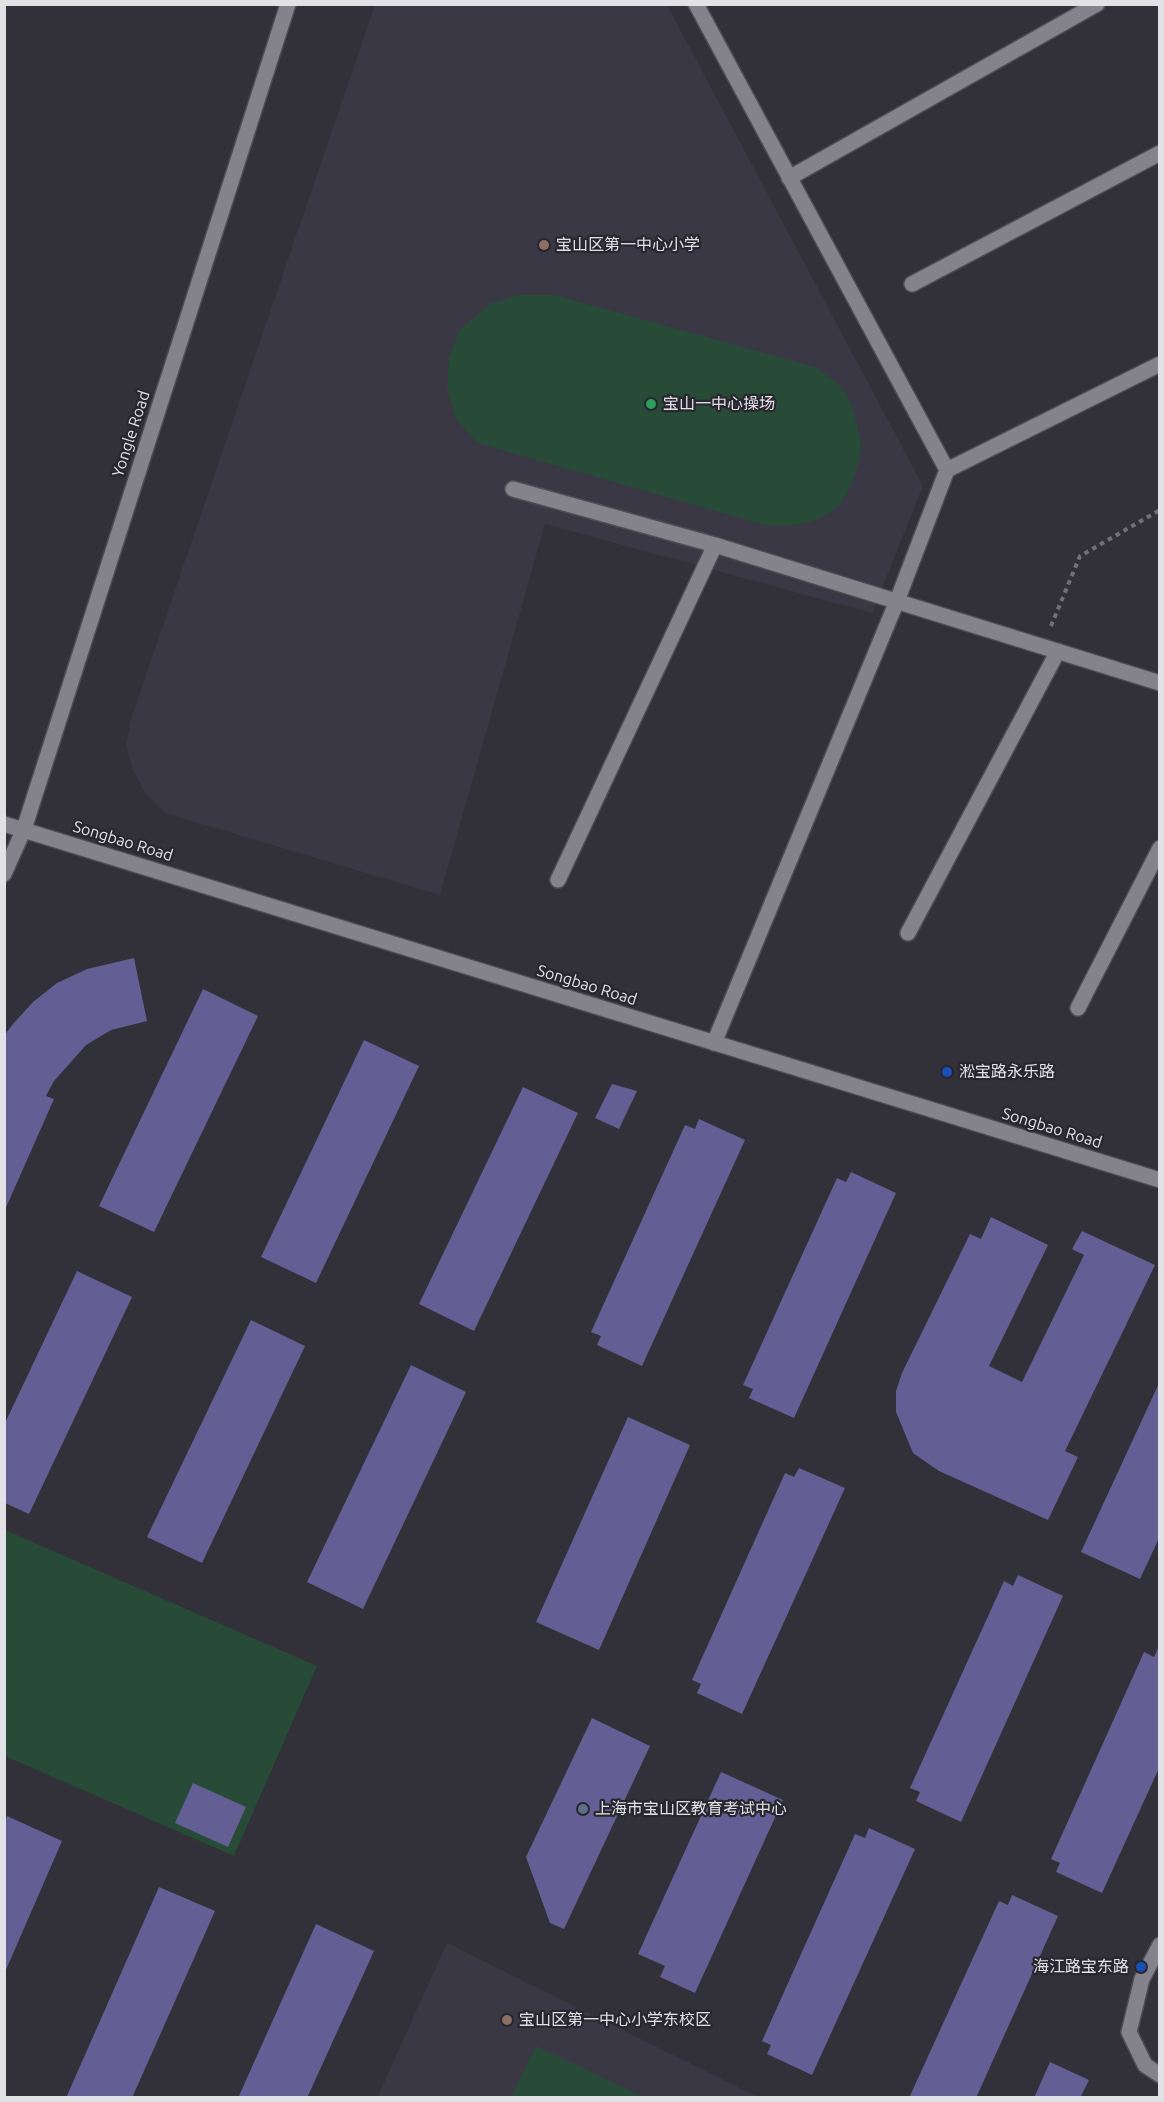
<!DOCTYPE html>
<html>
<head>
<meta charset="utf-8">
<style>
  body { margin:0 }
  #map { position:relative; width:1164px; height:2102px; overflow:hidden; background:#323038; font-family:Ubuntu,sans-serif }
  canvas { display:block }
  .frame { position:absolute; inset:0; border:6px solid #e2e1e6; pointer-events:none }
</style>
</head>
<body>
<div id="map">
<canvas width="1164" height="2102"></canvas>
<div class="frame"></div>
</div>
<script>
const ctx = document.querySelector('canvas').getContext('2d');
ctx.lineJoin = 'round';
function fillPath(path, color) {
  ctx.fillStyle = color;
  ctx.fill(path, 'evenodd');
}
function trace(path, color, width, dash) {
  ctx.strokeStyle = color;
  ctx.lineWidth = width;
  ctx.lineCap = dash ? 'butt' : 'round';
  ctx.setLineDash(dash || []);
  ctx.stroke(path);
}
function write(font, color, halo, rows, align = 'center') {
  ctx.font = font + ' Ubuntu,"Noto Sans SC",sans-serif';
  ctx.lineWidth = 4.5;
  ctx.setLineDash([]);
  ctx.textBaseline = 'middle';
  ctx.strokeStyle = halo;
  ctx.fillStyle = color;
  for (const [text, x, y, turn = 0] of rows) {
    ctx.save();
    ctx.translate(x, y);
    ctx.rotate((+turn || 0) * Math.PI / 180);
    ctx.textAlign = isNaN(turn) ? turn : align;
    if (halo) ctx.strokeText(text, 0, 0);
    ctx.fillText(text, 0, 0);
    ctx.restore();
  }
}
fillPath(new Path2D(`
  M375,5H667L923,486L872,613L545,524L440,895L165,813L145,793L133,770L126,745L131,719Z
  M447,1943L758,2097L377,2098Z`), '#3b3846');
fillPath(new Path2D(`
  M518,295H554L815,367C824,374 837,381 844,390C851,399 861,436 861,447C860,461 849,497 838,506C813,526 795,526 765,525L477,443L455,417L447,387L449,359L459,331L490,304Z
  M5,1530L317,1666L234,1856L5,1756Z
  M536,2046L643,2097H511Z`), '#274b36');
fillPath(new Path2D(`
  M134,958L147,1021L111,1030L86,1045L54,1081L46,1096L54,1099L4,1212V1036L13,1024L33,1002L57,983L87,969Z
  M203,989L258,1016L154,1232L99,1206Z
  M364,1040L419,1066L316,1283L261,1257Z
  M612,1084L637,1091L619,1129L595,1118Z
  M523,1087L578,1113L474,1331L419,1304Z
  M699,1119L745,1140L642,1366L597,1345L601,1336L591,1332L685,1125L695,1129Z
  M851,1172L896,1193L794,1418L749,1398L753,1389L743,1385L837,1178L846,1182Z
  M991,1217L1048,1245L989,1366L1022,1382L1084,1255L1072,1249L1082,1231L1155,1265L1065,1451L1078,1457L1048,1520L939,1471L913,1453L896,1412V1391L902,1373L970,1234L981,1239Z
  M77,1271L132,1297L29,1514L5,1503V1423Z
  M251,1320L305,1346L202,1563L147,1537Z
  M411,1365L466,1392L363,1609L307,1582Z
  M1160,1381V1536L1140,1579L1081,1552Z
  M628,1417L690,1445L599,1650L536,1622Z
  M799,1468L845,1488L742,1714L697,1693L701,1684L692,1680L785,1473L794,1477Z
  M1018,1575L1063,1596L961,1822L916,1801L920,1792L910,1788L1004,1581L1013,1586Z
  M1160,1644V1766L1102,1893L1056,1872L1060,1863L1051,1859L1144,1652L1154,1657Z
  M592,1718L650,1746L564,1929L550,1923L526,1857Z
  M721,1772L783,1800L695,1993L660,1977L665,1966L638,1954Z
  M193,1783L246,1807L228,1847L175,1823Z
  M7,1816L62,1841L5,1972V1821Z
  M869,1828L915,1849L812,2075L767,2054L771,2045L762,2041L855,1834L865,1838Z
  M159,1887L215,1911L132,2098H66Z
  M1012,1895L1058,1916L976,2098H909L999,1901L1008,1905Z
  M316,1924L374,1951L307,2098H238Z
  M1050,2062L1089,2080L1080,2098H1034Z`), '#635f95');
const lane = new Path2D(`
  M696,4L947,470L897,601L714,1043
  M789,178L1097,4
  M912,284L1160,153
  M947,470L1160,364
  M513,489L715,545L1160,683
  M558,880L715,545
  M908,933L1058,651
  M1078,1008L1160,848
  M1160,1945L1142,1979L1129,2032L1145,2065L1160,2075`);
const street = new Path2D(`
  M4,874L24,829L288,4`);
const secondary = new Path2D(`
  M4,824L1160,1180`);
trace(lane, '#4e4c53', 18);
trace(street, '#4e4c53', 18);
trace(secondary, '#4e4c53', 18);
trace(new Path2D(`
  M1051,626L1080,556L1160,510`), '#727077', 4, [4.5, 4.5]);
trace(lane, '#84838c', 15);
trace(street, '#84838c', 15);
trace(secondary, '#84838c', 15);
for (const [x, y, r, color] of [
  [544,245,6,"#8d6e63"],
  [651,404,6,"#2e9e5b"],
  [947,1072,6,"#1a4fb4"],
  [583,1809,6,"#5c6f8a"],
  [1141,1967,6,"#1a4fb4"],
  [507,2020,6,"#8d6e63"]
]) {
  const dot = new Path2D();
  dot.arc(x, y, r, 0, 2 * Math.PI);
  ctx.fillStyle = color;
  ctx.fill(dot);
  trace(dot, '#28262e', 2);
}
write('16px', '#e2e1e6', '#28262e', [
  ["宝山区第一中心小学",556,245],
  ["宝山一中心操场",663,404],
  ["淞宝路永乐路",959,1072],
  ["上海市宝山区教育考试中心",595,1809],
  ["海江路宝东路",1129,1967,"right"],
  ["宝山区第一中心小学东校区",519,2020]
], 'left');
write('16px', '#e2e1e6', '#28262e', [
  ["Yongle Road",131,434,-72],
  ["Songbao Road",123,841,17],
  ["Songbao Road",587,985,17],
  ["Songbao Road",1052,1128,17]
]);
</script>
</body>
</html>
